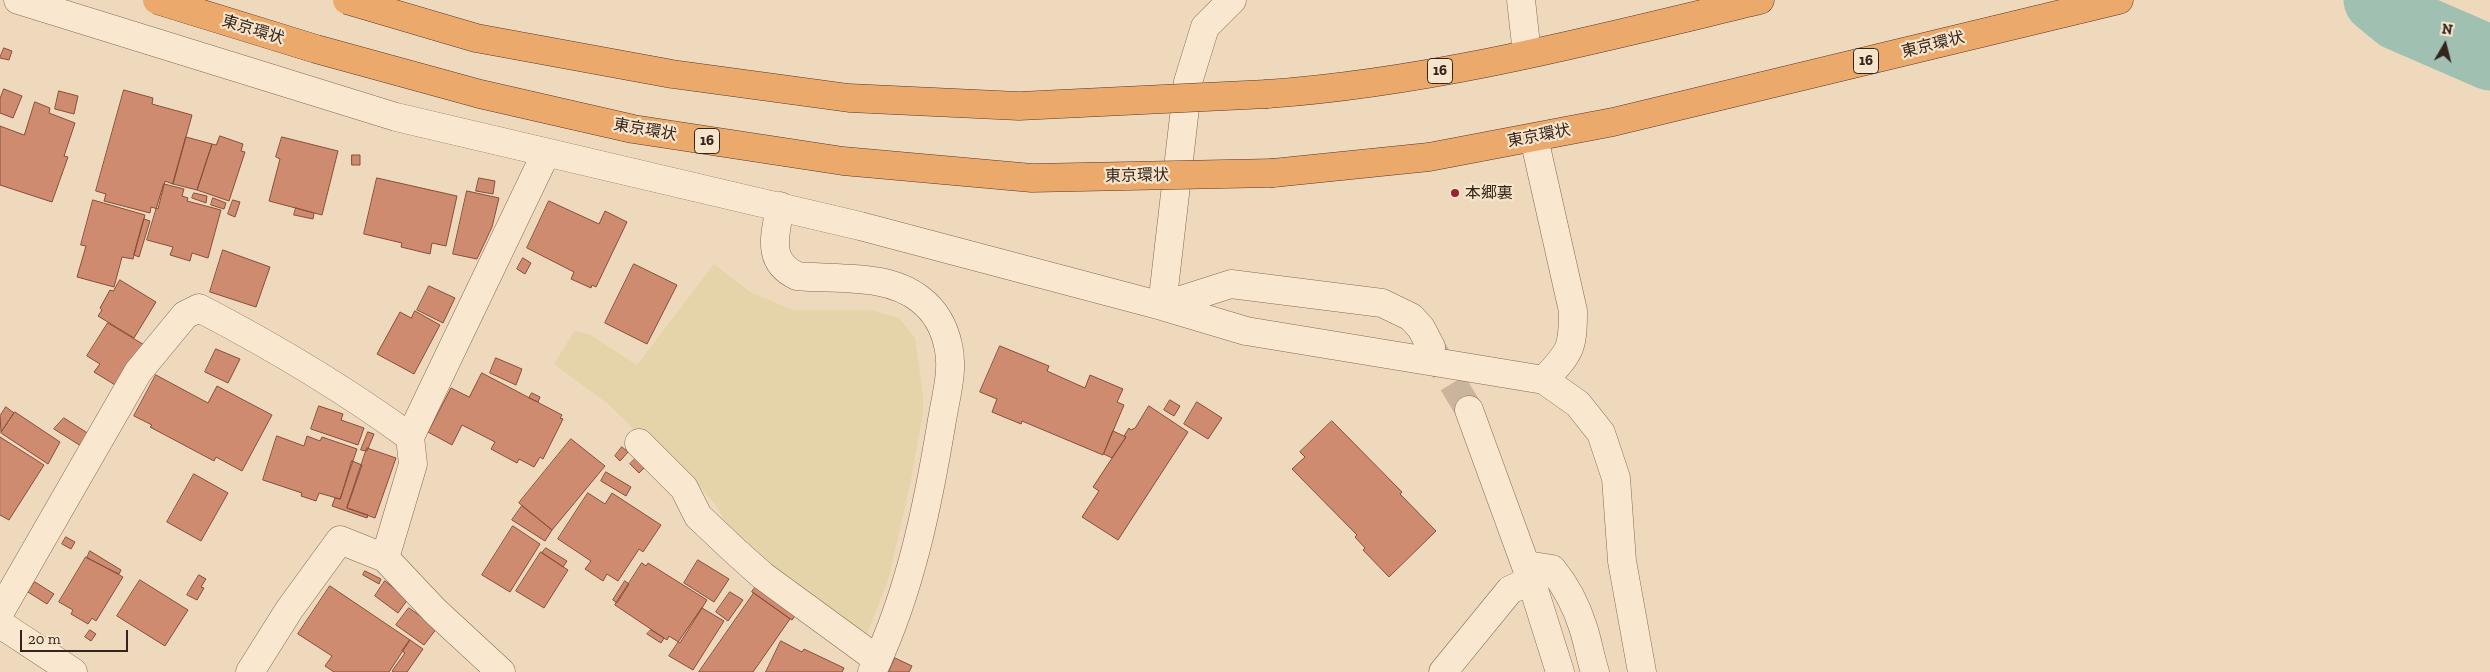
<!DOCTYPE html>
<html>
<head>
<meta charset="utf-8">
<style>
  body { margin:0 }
  #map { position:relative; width:2490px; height:672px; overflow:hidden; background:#efd9bc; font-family:"Zilla Slab",serif }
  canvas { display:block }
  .north { position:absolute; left:2420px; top:20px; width:50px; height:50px; -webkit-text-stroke:4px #f6e4cb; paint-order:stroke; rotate:8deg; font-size:14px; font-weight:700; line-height:20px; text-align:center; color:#35241b }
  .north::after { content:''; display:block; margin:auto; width:18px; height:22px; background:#35241b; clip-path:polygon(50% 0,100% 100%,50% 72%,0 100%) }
  .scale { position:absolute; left:20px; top:630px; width:108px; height:22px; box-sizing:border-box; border:2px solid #35241b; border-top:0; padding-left:6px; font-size:15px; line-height:18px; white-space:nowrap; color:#35241b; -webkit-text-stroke:4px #f6e4cb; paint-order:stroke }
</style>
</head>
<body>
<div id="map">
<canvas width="2490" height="672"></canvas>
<div class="north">N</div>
<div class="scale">20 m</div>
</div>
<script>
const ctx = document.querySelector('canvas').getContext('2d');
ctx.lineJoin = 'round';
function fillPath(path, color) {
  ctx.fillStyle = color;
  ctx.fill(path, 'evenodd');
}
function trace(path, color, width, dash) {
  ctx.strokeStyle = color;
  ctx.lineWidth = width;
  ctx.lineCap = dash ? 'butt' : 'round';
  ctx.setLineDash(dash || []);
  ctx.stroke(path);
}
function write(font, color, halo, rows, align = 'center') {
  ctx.font = font + ' "Zilla Slab","Noto Sans JP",serif';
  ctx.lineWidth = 4.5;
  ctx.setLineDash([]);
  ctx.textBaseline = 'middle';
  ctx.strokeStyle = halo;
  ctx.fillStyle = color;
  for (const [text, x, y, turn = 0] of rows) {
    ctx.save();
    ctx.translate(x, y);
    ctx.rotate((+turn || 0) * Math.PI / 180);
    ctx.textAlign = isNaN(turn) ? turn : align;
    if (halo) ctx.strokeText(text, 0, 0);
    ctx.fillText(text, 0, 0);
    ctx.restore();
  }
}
fillPath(new Path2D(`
  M714,264L750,292L793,310H871L899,318L915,338L923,395V413L911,480L889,577L867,634L819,603L748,550L730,531L716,505L701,488L638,433L608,404L554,364L574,331L589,334L637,365Z`), '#e5d3a9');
trace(new Path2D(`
  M2376,0L2398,18L2490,58`), '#a0c0b2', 65);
const building = new Path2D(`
  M4,48L12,51L9,60L0,58Z
  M4,89L22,96L13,118L0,113V99Z
  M124,90L153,98L152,104L192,115L173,184L165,181L158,209L151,207L150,213L104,201L106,194L96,191Z
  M59,91L78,96L74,114L55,109Z
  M35,102L50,108L49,113L75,123L64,156L68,157L52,202L0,185V126L24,135Z
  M220,136L243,144L241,151L245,152L229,201L197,190L212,144L216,145Z
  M186,137L212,144L197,190L173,184Z
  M282,137L338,151L322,215L269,201L280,159L276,157Z
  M352,155H360V165H352Z
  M377,178L457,196L446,246L432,243L430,254L401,247L402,243L364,234Z
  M479,178L495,181L493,194L476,191Z
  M164,184L184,189L182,196L188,198L187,201L221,210L208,258L192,253L190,261L170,255L173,247L147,240Z
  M467,191L499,198L492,227L477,259L453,254Z
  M194,193L207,196L206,203L192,198Z
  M213,198L226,203L224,209L211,205Z
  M93,200L145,215L133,259L122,257L114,287L77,277L86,246L81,245Z
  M233,200L240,202L235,217L228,214Z
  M549,201L599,224L605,211L627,222L596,287L592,285L591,288L571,279L574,272L527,248Z
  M296,208L314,213L313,219L294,215Z
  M144,219L150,221L139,257L134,255Z
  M223,250L270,267L256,307L210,292Z
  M523,258L531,263L525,274L517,269Z
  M634,264L677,285L647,344L605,323Z
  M120,280L156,302L134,338L98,316L102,310L100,308L110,290L113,291Z
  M429,286L455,298L443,323L417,310Z
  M415,311L440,325L414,374L377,354L400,312L411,318Z
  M108,323L146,346L120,388L94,372L100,364L87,356Z
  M1000,346L1049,366L1047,371L1085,388L1090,375L1123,389L1117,402L1124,405L1103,455L1022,421L1021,424L992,412L997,399L980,392Z
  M216,349L240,359L228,383L205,372Z
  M496,358L522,369L516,385L490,373Z
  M482,373L562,415L560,418L563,419L543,459L540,457L534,467L519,459L517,463L491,449L495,442L462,425L452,445L428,432L451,388L469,397Z
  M156,375L208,403L217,386L272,415L242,471L216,457L214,461L150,427L152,425L134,416Z
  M532,393L540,397L538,402L529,398Z
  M1170,400L1180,406L1174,416L1164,410Z
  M1197,402L1222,418L1208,439L1184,424Z
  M319,406L343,414L341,420L364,428L358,445L311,429Z
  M1149,406L1188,432L1118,540L1082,517L1099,491L1093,487L1126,437L1124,436L1129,428L1131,430L1135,428Z
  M6,407L14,413L1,432L0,416Z
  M15,412L60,442L48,464L1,433Z
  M64,418L89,434L81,446L54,429Z
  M1332,421L1402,492L1400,494L1436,531L1389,577L1363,550L1365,548L1355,537L1357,535L1292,469L1305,457L1300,452Z
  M1113,431L1126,437L1112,458L1104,454Z
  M368,432L374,434L367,451L361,450Z
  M277,436L304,446L307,436L320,441L322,437L357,449L340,499L319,493L316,501L301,496L302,493L263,480Z
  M0,437L44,465L9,520L0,515Z
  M571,439L605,466L552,530L519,503Z
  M622,447L628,452L620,461L615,456Z
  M367,448L396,458L375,518L347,508Z
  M638,456L647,465L639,473L630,464Z
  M352,461L362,465L347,508L368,515L367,518L332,506L335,498L340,499Z
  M606,472L631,487L626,496L601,481Z
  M194,474L228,493L201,541L167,522Z
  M588,493L605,504L612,493L661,525L643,552L639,549L618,581L607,574L603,581L585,569L591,561L558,539Z
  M522,506L552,530L545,541L512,520Z
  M513,526L540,544L510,592L482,575Z
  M66,537L75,542L71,549L62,544Z
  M546,548L567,561L563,567L542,553Z
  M90,551L121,570L119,574L87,558Z
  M541,552L568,570L544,608L516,591Z
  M86,557L123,577L96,621L92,618L88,624L71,614L73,610L59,602Z
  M698,560L729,579L714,602L684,583Z
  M642,563L646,566L648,563L707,600L680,643L669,636L667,640L615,605Z
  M365,571L381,579L379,584L363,575Z
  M199,575L206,579L201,587L204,588L197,600L187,595Z
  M140,580L188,610L165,646L117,616Z
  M385,581L408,599L398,613L375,596Z
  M625,581L629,584L617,603L613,600Z
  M35,582L54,594L47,604L28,592Z
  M330,586L410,640L389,672H334L325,666L332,656L298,634Z
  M756,586L796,614L792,620L752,592Z
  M730,592L743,600L728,621L716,612Z
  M754,593L790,619L753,672H699Z
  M409,608L437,628L424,645L396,625Z
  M702,608L724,621L693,670L669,656Z
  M90,630L96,634L91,641L85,637Z
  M651,630L664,638L661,643L647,634Z
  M410,640L423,649L407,672H394L392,671L405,653L402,651Z
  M781,641L802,652L804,649L844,668L842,672H766Z
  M895,658L912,666L909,672H889Z`);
fillPath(building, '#ce8b70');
trace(building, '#864e3a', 1);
trace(new Path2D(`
  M1431,347L1469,410`), '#cab59c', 28, [28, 14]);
const minor = new Path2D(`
  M18,0L396,117L860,226L1162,306L1246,331L1544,380L1578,404L1601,433L1616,478L1622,561L1642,672
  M1521,0L1527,54
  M1534,138L1573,311C1573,350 1570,352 1544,380
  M780,206C776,234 765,261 797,276C837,280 888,273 921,300C935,311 944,327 948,345C954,369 946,396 942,420C928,505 910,594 872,672
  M1162,306L1188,82L1205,27L1232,0
  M1162,306L1231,284L1382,303L1411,317L1421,328L1431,347
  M639,443L684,488L698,516L735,551L763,576L878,660
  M385,558L413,464L410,437L546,153
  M1526,565L1552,569C1566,586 1576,605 1583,627C1588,642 1590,657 1595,672
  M1531,580L1560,672
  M0,612L138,372L185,315L199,308C272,346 343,388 410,437
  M250,672L289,610L340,540L385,558L435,611L501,672
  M1443,672L1510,590L1531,580L1469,410`);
const tertiary = new Path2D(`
  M0,624L73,672`);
const trunk = new Path2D(`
  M1267,94C1434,82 1597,39 1760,0
  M1273,173L1429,157L1613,122L2119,0`);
trace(minor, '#866955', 29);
trace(tertiary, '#866955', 29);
trace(trunk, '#54382a', 29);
trace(minor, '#fae7cf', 28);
trace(tertiary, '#fae7cf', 28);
trace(trunk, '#eca96c', 28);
const trunkBridge = new Path2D(`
  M157,0L316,49L480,94L633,129L843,161L1032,178L1273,173
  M347,0L476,38L672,74L849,98L1019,106L1267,94`);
trace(trunkBridge, '#54382a', 29, []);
trace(trunkBridge, '#eca96c', 28);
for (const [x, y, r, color] of [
  [1455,193,5,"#972334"]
]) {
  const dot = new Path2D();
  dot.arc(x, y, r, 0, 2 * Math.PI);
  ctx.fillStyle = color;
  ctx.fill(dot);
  trace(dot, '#f6e4cb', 2);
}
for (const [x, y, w] of [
  [1866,61,25],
  [1440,71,25],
  [707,141,25]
]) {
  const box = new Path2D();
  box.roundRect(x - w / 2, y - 12.5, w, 25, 4);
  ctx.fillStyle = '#f6e4cb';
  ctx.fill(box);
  trace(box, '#35241b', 1);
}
write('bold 15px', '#35241b', null, [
  ["16",1866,61],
  ["16",1440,71],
  ["16",707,141]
]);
write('16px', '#35241b', '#f6e4cb', [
  ["東京環状",253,30,17],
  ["東京環状",1933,45,-14],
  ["東京環状",645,130,10],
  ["東京環状",1539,136,-11],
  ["東京環状",1137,176,-1]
]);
write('16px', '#35241b', '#f6e4cb', [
  ["本郷裏",1465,193]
], 'left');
</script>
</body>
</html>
